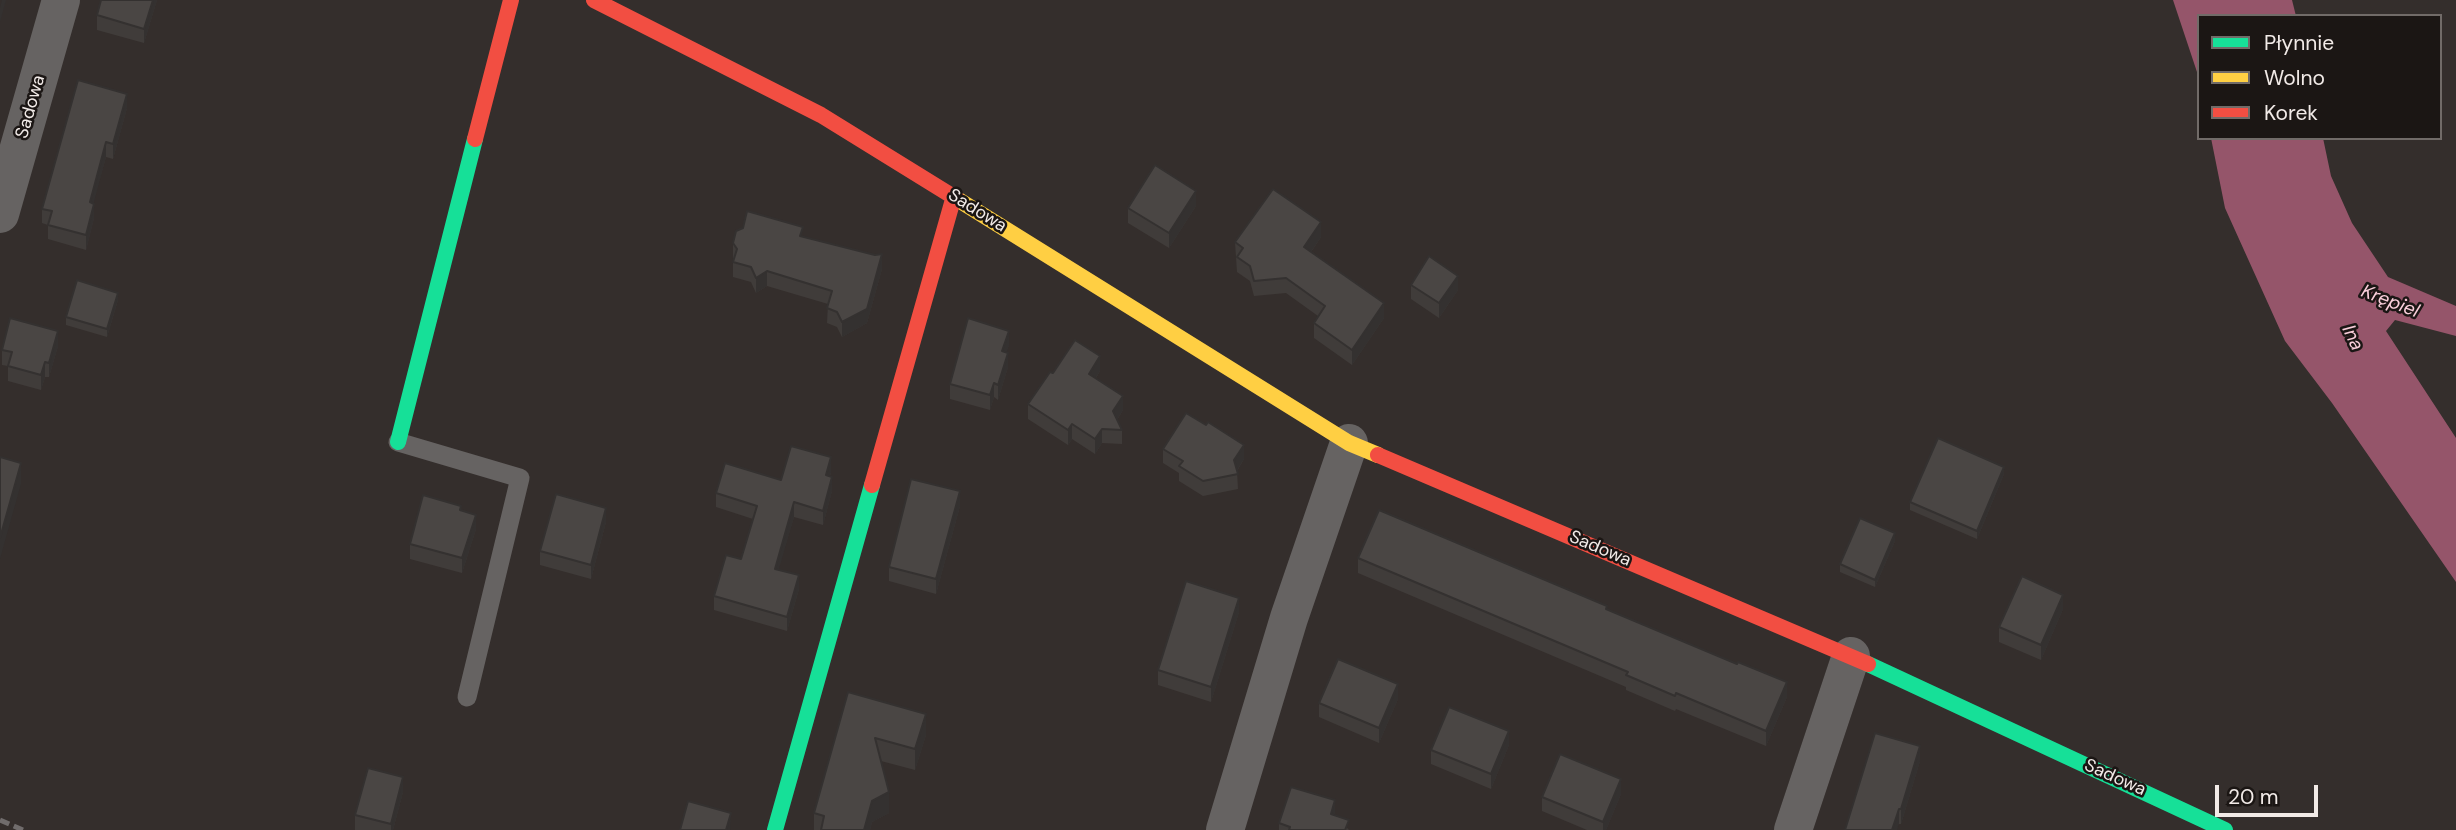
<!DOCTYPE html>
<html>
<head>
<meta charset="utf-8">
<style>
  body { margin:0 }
  #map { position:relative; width:2456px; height:830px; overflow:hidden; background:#342e2c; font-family:"DM Sans",sans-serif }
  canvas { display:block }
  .legend { position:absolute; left:2197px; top:14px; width:245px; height:126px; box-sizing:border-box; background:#1b1614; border:2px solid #716b68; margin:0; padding:9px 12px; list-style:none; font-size:21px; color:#f1eae7 }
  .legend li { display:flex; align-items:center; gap:14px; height:35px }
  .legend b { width:35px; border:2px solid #716b68 }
  .scale { position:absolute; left:2215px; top:785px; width:103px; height:32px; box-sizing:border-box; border:4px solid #f1eae7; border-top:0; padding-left:9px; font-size:21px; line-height:24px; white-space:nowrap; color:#f1eae7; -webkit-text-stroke:5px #1b1614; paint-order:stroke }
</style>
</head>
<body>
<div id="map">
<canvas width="2456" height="830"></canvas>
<ul class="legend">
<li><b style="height:9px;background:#16e098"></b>Płynnie</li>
<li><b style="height:9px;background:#ffcf43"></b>Wolno</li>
<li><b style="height:9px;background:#f24e42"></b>Korek</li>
</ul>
<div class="scale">20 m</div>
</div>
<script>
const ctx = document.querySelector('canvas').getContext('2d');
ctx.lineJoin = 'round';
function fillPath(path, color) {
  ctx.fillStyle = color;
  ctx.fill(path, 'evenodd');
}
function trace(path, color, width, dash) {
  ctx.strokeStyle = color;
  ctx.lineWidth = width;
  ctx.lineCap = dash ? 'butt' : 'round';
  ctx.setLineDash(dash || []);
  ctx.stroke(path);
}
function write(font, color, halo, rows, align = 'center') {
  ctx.font = font + ' "DM Sans",sans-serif';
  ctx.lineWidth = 5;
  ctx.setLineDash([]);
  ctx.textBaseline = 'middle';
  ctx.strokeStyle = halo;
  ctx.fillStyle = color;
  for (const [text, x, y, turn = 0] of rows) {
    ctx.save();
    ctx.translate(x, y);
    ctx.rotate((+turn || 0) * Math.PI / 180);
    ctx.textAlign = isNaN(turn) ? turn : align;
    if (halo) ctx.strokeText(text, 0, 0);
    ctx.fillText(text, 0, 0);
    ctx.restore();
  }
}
fillPath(new Path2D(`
  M2173,0H2292L2296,16H2199V78Z
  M2211,138H2323L2331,176L2352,223L2388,277L2456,306V336L2395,320L2386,331L2456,438V582L2332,403L2285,341L2225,208Z`), '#95556a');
trace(new Path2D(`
  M398,442L520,478L467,697`), '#666362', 19);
trace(new Path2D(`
  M0,214L61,0
  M1225,830L1289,618L1349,443
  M1793,830L1851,656`), '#666362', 38);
trace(new Path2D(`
  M398,442L475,139
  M1868,664L2225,830
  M775,830L872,485`), '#16e098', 16);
trace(new Path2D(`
  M957,199L1349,443L1378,455`), '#ffcf43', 16);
trace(new Path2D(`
  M594,0L821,115L957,199
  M475,139L511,0
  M1378,455L1868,664
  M872,485L954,196`), '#f24e42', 16);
trace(new Path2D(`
  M0,820L23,830`), '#706c6c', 5, [10, 5]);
fillPath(new Path2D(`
  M101,0H157L144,43L97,30V15Z
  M127,108L113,159L106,157L93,203L94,218L86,250L48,239V225L42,223V209Z
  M1196,206L1169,248L1128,223V208Z
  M803,236L882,269L867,323L842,337L837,327L827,323L828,304L767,286L756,293L751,282L733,277V243Z
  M1321,237L1311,252L1384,318L1352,365L1314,338V323L1318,316L1286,293L1254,296L1250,281L1237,272L1235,242Z
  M1411,285L1458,290L1439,318L1411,299Z
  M118,300L107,337L66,325V317Z
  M1009,345L1006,352L1008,367L998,400L994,397L990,410L950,399V384Z
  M58,346L49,377H45L41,390L8,381V366L2,365V350Z
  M1100,371L1096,378L1123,410L1117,420L1122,430V444L1102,443L1095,454L1072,439L1068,445L1028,419V404L1053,373Z
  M1163,449L1244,459L1237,471L1238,489L1203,496L1179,481V473L1163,463Z
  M831,472L830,476L832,491L823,525L794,517L778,570L799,589L787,631L714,610V596L741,559L753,519L716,507V493Z
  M2004,474L1977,539L1910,510V502Z
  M960,506L936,594L889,581V567Z
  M461,510L476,529L462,573L410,559V544Z
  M606,522L591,579L540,565V551Z
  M1895,541L1875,587L1840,572V564Z
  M1358,558L1607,610L1787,697L1766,746L1676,709L1675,711L1626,690V687L1358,573Z
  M2063,609L2041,660L1999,642V627Z
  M1239,612L1211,702L1158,685V670Z
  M848,692L926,735L915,770L881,761L889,813L872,822L870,830H814V813Z
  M1398,699L1379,743L1319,717V703Z
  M1509,745L1491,789L1431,764V750Z
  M1920,761L1901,824L1845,830Z
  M403,792L393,830H355V815Z
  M1621,794L1606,830H1587L1542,811V797Z
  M1335,815L1349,830H1279V823Z`), '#403c3a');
fillPath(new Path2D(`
  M2,0H6L0,22V8Z
  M153,0H157L144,43V29Z
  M127,94V108L113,159V144Z
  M106,142V157L90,217V202Z
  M1196,191V206L1169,248V233Z
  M94,204V218L86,250V235Z
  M1321,222V237L1304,262V247Z
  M882,254V269L867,323L842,337V322Z
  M767,271V286L756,293V278Z
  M1458,276V290L1439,318V303Z
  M118,293V300L107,337V329Z
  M1384,303V318L1352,365V350Z
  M58,331V346L49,377V363Z
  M1009,331V345L1002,366V351Z
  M1008,353V367L998,400V385Z
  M1100,356V371L1089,389V374Z
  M45,362V377L41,390V375Z
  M994,383V397L990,410V395Z
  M1123,396V410L1113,426V411Z
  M1072,424V439L1068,445V430Z
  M1102,429V443L1095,454V439Z
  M1244,445V459L1234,475V460Z
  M831,457V472L826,489V475Z
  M21,463V484L0,559V538Z
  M2004,467V474L1977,539V531Z
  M832,477V491L823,525V511Z
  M960,491V506L936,594V579Z
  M794,502V517L775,583V569Z
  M606,508V522L591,579V565Z
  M476,515V529L462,573V558Z
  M1895,533V541L1875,587V580Z
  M799,575V589L787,631V617Z
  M2063,595V609L2041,660V645Z
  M1239,598V612L1211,702V687Z
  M1787,682V697L1766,746V731Z
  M1398,684V699L1379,743V728Z
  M926,714V735L915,770V749Z
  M1509,731V745L1491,789V774Z
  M1920,746V761L1901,824V809Z
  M403,777V792L393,830H391V824Z
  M1621,779V794L1606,830H1603V822Z
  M889,792V813L872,822L870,830H864L872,801Z
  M1335,800V815L1331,814Z
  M1899,809V823L1897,830H1892Z
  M731,813L730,830H726Z`), '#343130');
const building = new Path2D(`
  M101,0H153L144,29L97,15Z
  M78,80L127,94L113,144L106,142L90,202L94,204L86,235L48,225L52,211L42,209Z
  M1155,165L1196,191L1169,233L1128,208Z
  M1273,189L1321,222L1304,247L1384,303L1352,350L1314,323L1325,306L1286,278L1254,281L1250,266L1237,257L1243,248L1235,242Z
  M747,211L803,227L800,236L875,255L882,254L867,309L842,322L837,312L827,308L832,291L767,271L756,278L751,267L733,262L737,249L733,243L736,231L743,228Z
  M1429,256L1458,276L1439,303L1411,285Z
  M77,280L118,293L107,329L66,317Z
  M10,318L58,331L49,363L45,362L41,375L8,366L12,352L2,350Z
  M968,318L1009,331L1002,351L1008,353L998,385L994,383L990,395L950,384Z
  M1075,340L1100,356L1089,374L1123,396L1113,411L1122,430L1102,429L1095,439L1072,424L1068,430L1028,404L1050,372L1053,373Z
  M1186,413L1206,425L1208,422L1244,445L1234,460L1238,474L1203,481L1179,466L1183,461L1163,449Z
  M1938,438L2004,467L1977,531L1910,502Z
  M791,446L831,457L826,475L832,477L823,511L794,502L775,569L799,575L787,617L714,596L726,555L741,559L757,506L716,493L725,463L781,480Z
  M0,457L21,463L0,538Z
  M911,479L960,491L936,579L889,567Z
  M556,494L606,508L591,565L540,551Z
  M423,495L461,506L460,510L476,515L462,558L410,544Z
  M1379,510L1607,606L1606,609L1737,664L1738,662L1787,682L1766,731L1676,693L1675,696L1626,675L1628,672L1358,558Z
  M1860,518L1895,533L1875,580L1840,564Z
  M2022,576L2063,595L2041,645L1999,627Z
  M1186,581L1239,598L1211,687L1158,670Z
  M1338,659L1398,684L1379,728L1319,703Z
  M848,692L926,714L915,749L875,738L889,792L872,801L864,830H821L824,816L814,813Z
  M1449,707L1509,731L1491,774L1431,750Z
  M1875,733L1920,746L1901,809H1899L1892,830H1845Z
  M1560,754L1621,779L1603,822L1542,797Z
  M368,768L403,777L391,824L355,815Z
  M1291,787L1335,800L1331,814L1349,820L1345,830H1289L1290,827L1279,823Z
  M688,801L731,813L726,830H680Z`);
fillPath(building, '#4a4644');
trace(building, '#343130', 2);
write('18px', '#f1eae7', '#1b1614', [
  ["Sadowa",31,107,-74],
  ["Sadowa",977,211,32],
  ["Sadowa",1600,549,23],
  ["Sadowa",2115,778,24]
]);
write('italic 19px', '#facfdb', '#1b1614', [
  ["Krępiel",2390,302,21],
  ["Ina",2352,338,65]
]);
</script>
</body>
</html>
